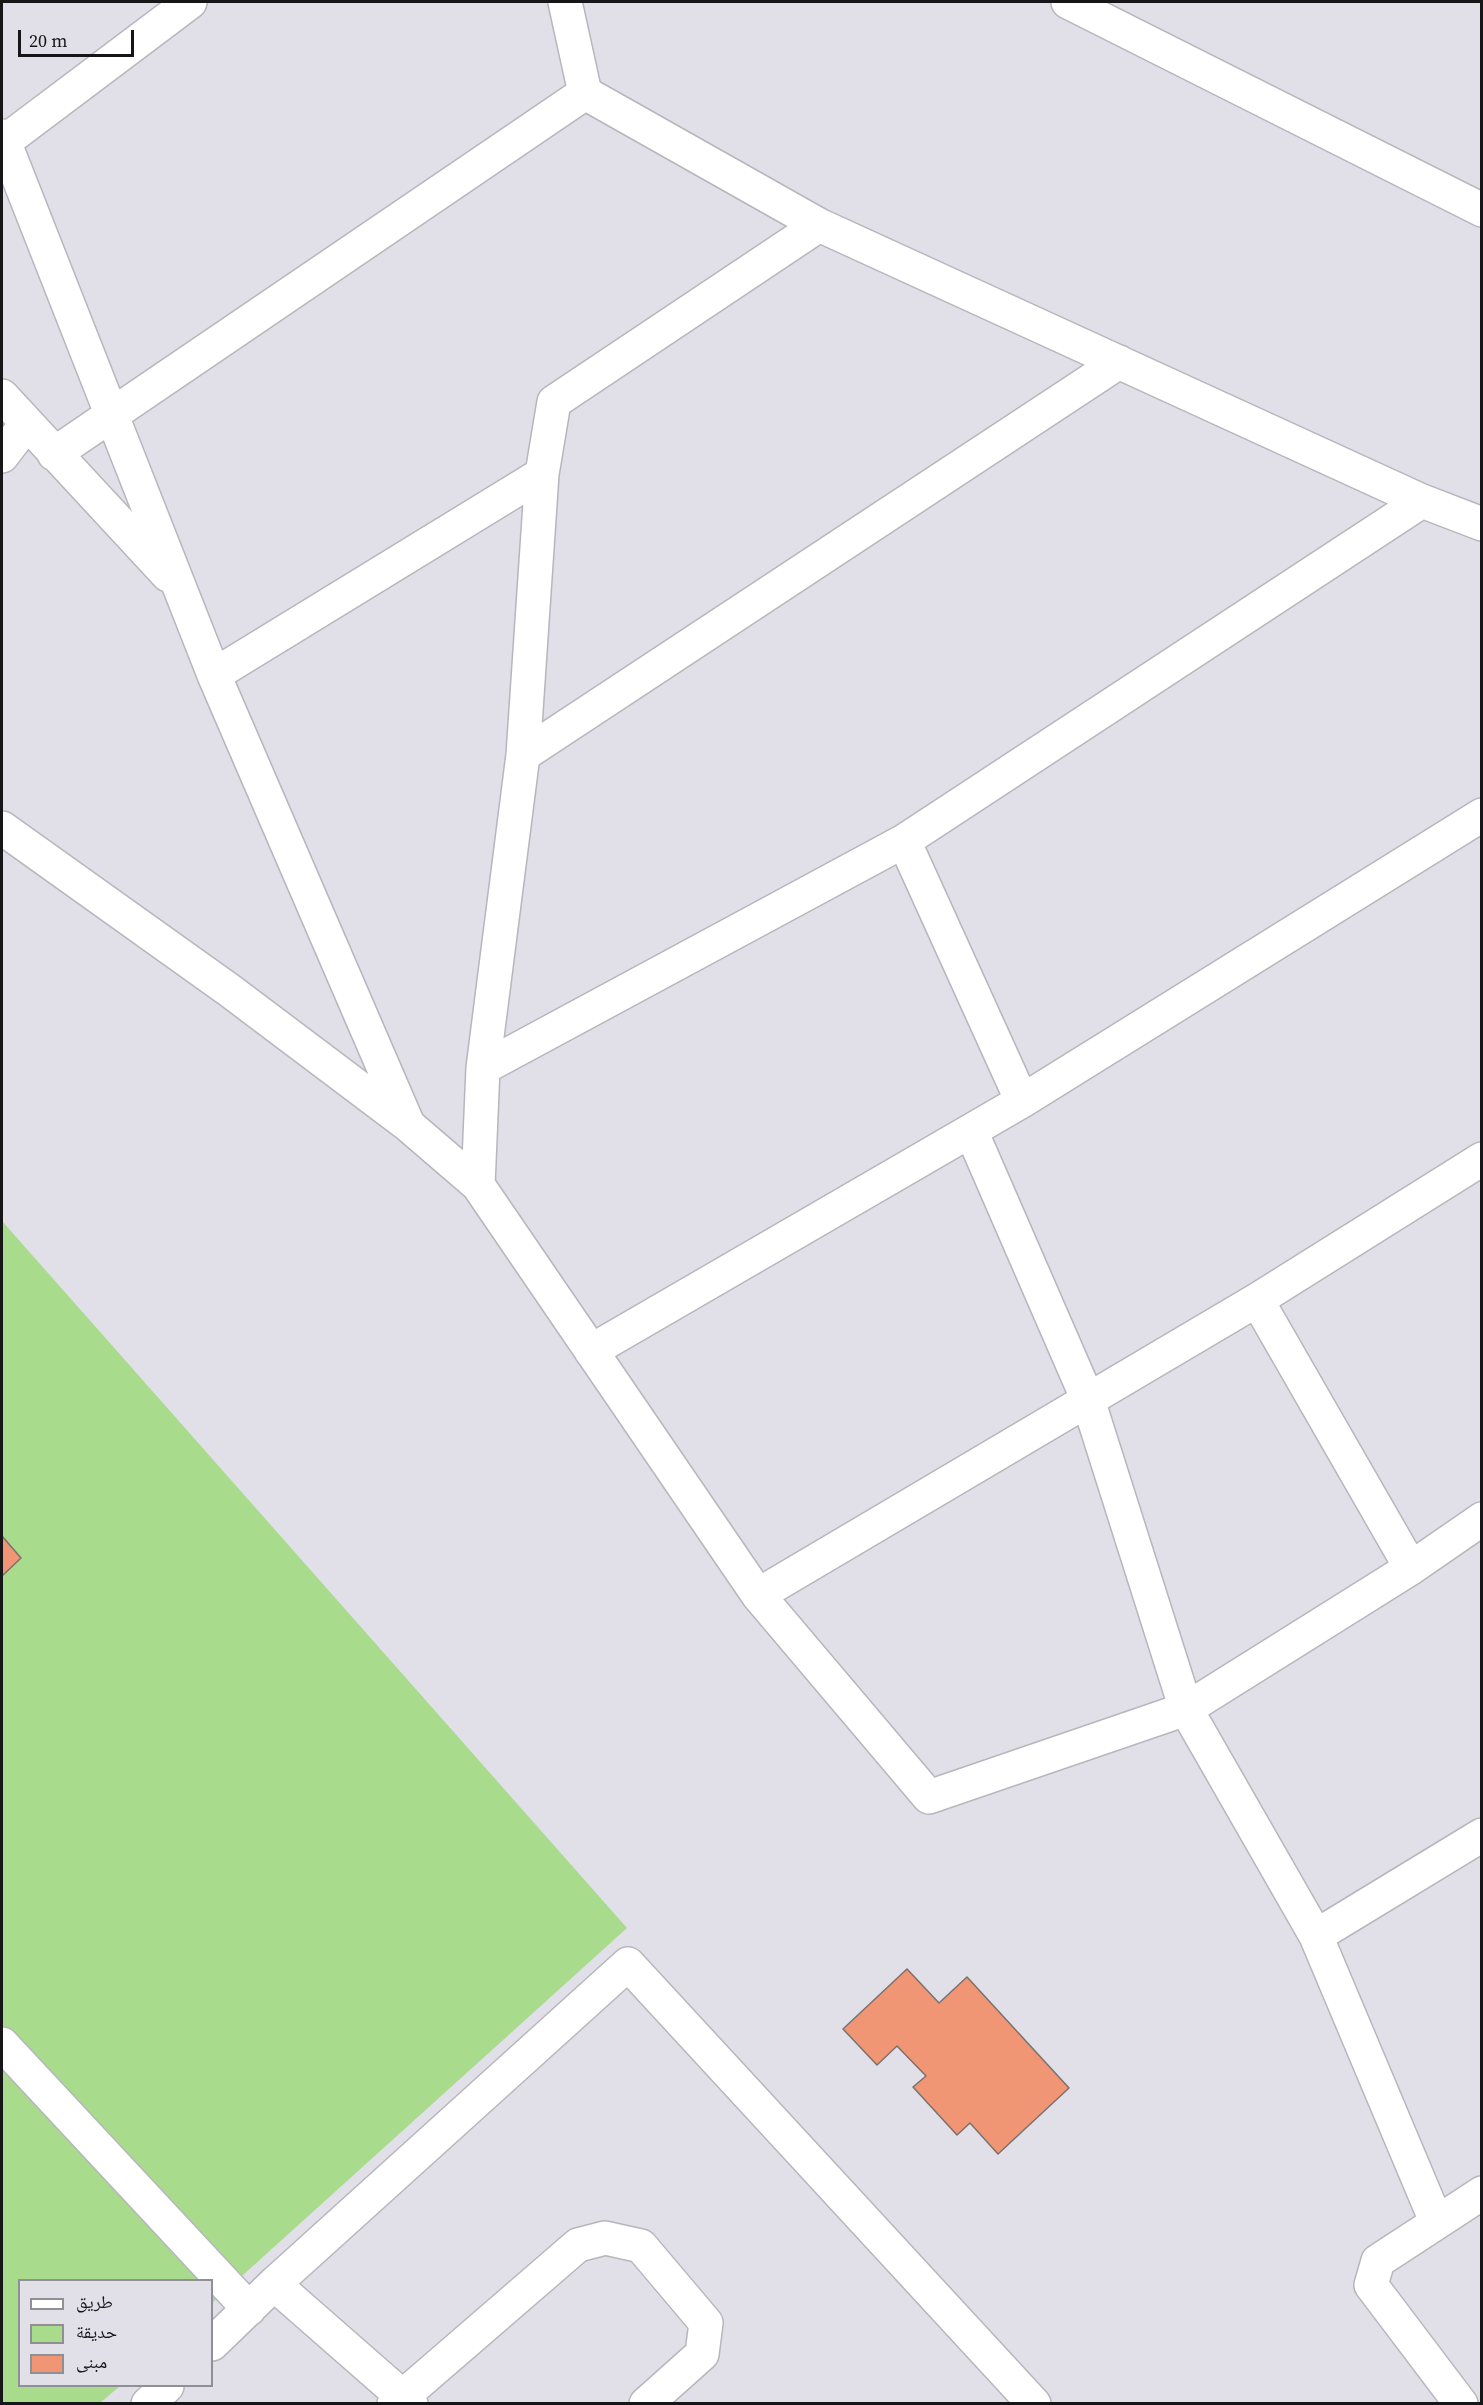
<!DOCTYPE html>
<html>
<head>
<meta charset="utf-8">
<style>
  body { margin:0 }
  #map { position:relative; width:1483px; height:2405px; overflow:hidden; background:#e1dfe7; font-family:"Source Serif 4","Noto Naskh Arabic",serif }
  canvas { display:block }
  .frame { position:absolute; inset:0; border:3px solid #161618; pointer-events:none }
  .legend { position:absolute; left:18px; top:2279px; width:195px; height:108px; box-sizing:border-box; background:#e1dfe7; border:2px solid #908f94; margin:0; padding:8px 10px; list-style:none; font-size:18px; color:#161618 }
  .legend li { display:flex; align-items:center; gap:12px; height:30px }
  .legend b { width:30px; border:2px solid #908f94 }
  .scale { position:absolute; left:18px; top:30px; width:116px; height:27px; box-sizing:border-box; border:3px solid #161618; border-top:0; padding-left:8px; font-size:18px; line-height:21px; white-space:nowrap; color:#161618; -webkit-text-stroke:4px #e1dfe7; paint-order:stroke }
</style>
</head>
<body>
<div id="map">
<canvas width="1483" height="2405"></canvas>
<div class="frame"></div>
<ul class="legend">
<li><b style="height:8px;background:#fff"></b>طريق</li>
<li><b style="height:16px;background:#a9db8c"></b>حديقة</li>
<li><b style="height:16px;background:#f19675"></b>مبنى</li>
</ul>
<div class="scale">20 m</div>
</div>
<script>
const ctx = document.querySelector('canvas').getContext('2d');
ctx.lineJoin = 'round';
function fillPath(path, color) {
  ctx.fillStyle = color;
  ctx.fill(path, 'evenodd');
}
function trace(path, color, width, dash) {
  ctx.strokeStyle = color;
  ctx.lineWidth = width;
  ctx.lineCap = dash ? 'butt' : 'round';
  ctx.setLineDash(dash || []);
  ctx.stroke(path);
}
fillPath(new Path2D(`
  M2,1221L627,1928L212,2303V2280H20V2386H120L100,2403H2Z`), '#a9db8c');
const building = new Path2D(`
  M2,1536L21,1558L2,1576Z
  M907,1969L939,2003L967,1977L1069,2088L998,2154L970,2123L957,2135L913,2087L926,2076L897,2046L877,2065L843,2029Z`);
fillPath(building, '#f19675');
trace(building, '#78716e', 1.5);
const street = new Path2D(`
  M565,2L585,93L819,225L1422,501L1482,524
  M1068,2L1482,210
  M2,136L214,675L407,1122
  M4,142L190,2
  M2,396L168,575
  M54,454L585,93
  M2,456L27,423
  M214,675L542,474
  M523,755L1119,362
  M2,828L229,990L407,1124L478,1185L758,1595L929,1797L1186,1709L1411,1568L1482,1519
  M904,841L1022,1101
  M483,1068L904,841L1422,501
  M971,1131L1088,1400L1186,1709L1316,1936L1436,2221
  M478,1185L483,1068L523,755L542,474L554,402L819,225
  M1257,1300L1411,1568
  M591,1351L1022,1101L1482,815
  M758,1595L1257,1300L1482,1159
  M1316,1936L1482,1835
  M2,2044L249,2309
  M274,2284L411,2404
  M212,2344L274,2284L628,1964L1034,2404
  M148,2404L167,2386
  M394,2404L578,2245L605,2238L641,2246L706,2323L702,2354L646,2404
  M1461,2404L1371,2285L1378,2261L1482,2193`);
trace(street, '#b7b6bd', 36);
trace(street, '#fff', 33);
</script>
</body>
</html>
